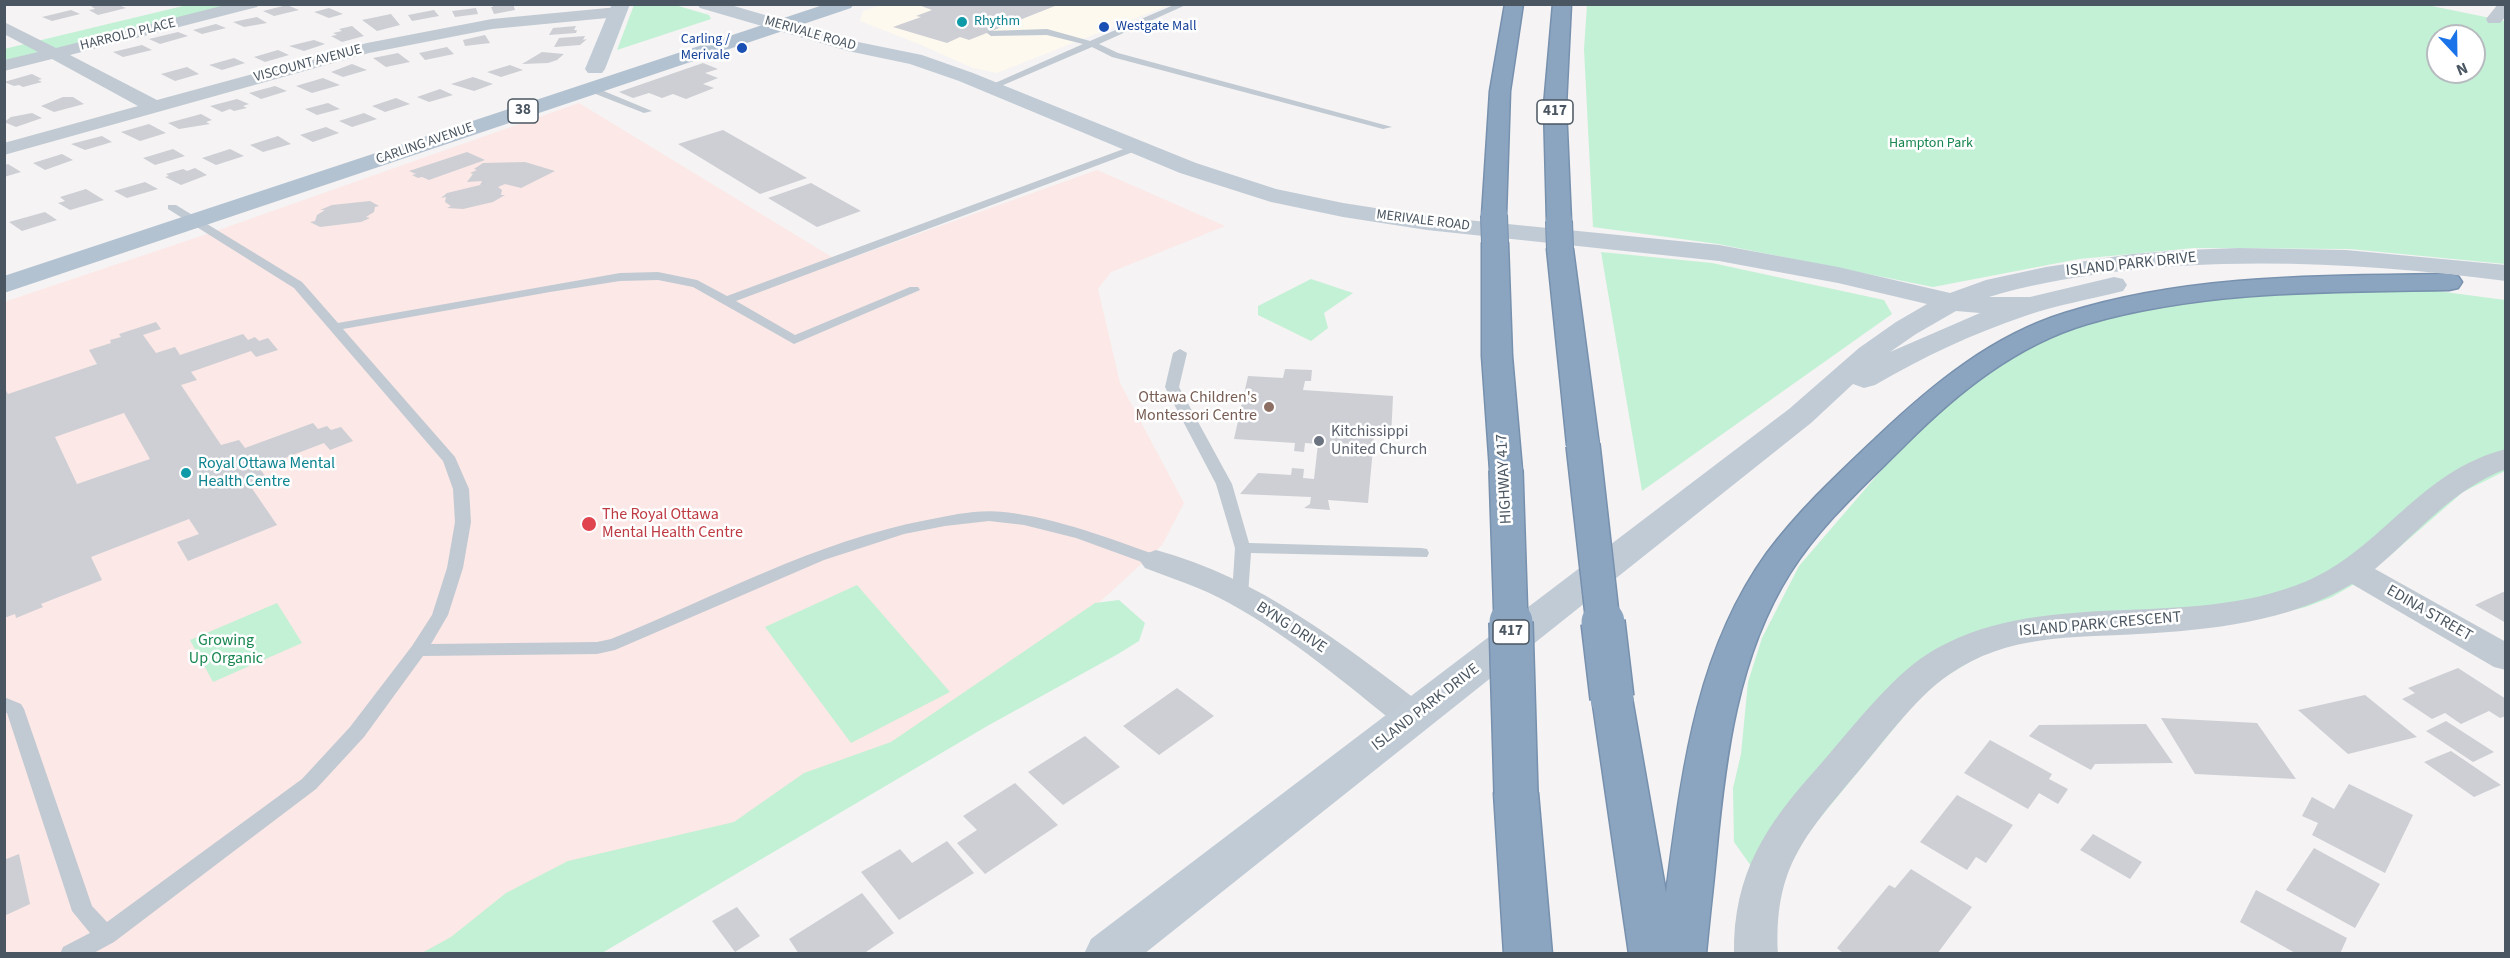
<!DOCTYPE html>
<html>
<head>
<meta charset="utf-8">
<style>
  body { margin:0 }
  #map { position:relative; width:2510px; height:958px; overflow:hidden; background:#f5f3f3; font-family:"Source Sans 3",sans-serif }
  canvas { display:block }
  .frame { position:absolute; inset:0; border:6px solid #4a5661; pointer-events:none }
  .north { position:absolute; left:2426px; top:24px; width:60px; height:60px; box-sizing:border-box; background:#fff; border:2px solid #b7bbc0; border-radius:50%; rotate:158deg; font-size:16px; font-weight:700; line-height:24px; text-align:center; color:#4a5661 }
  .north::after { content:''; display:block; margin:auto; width:21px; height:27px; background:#1a73e8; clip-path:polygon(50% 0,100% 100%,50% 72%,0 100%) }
</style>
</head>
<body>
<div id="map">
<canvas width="2510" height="958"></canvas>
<div class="frame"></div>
<div class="north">N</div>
</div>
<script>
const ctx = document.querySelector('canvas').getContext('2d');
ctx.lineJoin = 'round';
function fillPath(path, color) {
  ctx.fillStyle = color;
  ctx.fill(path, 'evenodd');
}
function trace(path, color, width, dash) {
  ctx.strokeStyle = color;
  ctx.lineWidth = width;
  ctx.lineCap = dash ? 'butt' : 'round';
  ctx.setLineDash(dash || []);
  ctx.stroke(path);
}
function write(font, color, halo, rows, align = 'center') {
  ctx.font = font + ' "Source Sans 3",sans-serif';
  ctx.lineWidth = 5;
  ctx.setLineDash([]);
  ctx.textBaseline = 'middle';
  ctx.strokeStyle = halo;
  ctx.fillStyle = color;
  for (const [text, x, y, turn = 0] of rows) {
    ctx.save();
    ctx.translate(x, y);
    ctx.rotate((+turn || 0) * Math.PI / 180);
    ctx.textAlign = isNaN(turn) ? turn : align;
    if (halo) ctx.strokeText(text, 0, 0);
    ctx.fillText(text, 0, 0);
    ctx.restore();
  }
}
fillPath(new Path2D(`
  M884,4H1167L1169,5L997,73L973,68L919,44L860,21L863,11Z`), '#fdf9ef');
fillPath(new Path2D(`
  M579,103L840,262L1097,170L1225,226L1111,272L1098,289L1120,383L1184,503L1162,545L1031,665L554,953H5L4,302L213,232Z`), '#fce8e6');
fillPath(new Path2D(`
  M2422,4L2505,21V264L2350,249L2194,248L2079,259L1933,287L1718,244L1593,227L1584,49L1587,5ZM2438,36H2474V72H2438Z
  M187,5H246L5,64L4,49Z
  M634,5H675L709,15L711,19L617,50Z
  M1601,252L1712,263L1884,300L1892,314L1642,491Z
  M1311,279L1353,293L1324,313L1328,328L1311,341L1258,315V306Z
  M2300,291H2437L2505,300V471L2463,492L2363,579L2332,597L2306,607L2244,622L2067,636L2022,642L1983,654L1943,678L1920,697L1805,836L1771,894L1734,842L1733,788L1741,754L1748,682L1762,638L1799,566L1922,423C1945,401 1970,385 1995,368C2006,361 2017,351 2029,346C2113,305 2209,297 2300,291Z
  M857,585L950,692L851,743L765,627Z
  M1119,600L1145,623L1139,641L1118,654L989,725L602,953H422L451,937L506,893L568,861L734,822L804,773L891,742L1095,603Z
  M277,603L302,643L213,682L190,640Z`), '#c3f1d5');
fillPath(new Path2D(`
  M492,4H513L515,10L494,14L491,7H493Z
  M916,4H1060L969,40L960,37L947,43L893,27L921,17L916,16L932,10Z
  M99,5H118L126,8L98,15L89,10L95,9L91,6Z
  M287,5L299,10L274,16L263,11Z
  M329,8L343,14L329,18L314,12Z
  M476,8L478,14L455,17L452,11Z
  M71,10L80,14L52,21L42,17Z
  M434,10L439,16L412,21L408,15Z
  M391,14L400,25L377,31L362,20Z
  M257,17L267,23L244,27L233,22Z
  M216,24L226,28L202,34L193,30Z
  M352,26L364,36L342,42L331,36L337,35L333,33L342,31L339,29Z
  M576,26L574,30H577L576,33L549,35L553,28Z
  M178,32L188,36L160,44L149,39Z
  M485,35L490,43L465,46L463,40Z
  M585,36L583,40L587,39L580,45L554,47L559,38Z
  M314,40L325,44L304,51L289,46Z
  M142,45L152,50L123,57L113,52Z
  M447,47L454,54L425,60L419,53Z
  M278,50L289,55L265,62L254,57Z
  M542,52L564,54L557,60L548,63L522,64Z
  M398,53L410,62L386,67L373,58Z
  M234,58L245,63L222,70L209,65Z
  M703,63L718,69L705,73L718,78L703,84L714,88L686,99L673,94L662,98L649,93L633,98L619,92Z
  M352,64L367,70L343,77L331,72Z
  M510,65L523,70L501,77L487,72Z
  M187,67L199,74L175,81L161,74Z
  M32,74L42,79L38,80L42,82L23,87L19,85L14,86L4,82Z
  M473,77L493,84L474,91L451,84Z
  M323,78L340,85L312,93L296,86Z
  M275,86L287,91L261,99L249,93Z
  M440,89L453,95L429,102L417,97Z
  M63,97H73L84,104L54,112L41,106Z
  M396,98L410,104L385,112L372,106Z
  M237,99L249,104L243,106L247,108L234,111L230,109L222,112L210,106Z
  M328,103L340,109L317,115L305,109Z
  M32,113L42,118L16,127L4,122L11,117Z
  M364,113L377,119L352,127L339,121Z
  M201,114L212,120L206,122L210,124L179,129L168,123Z
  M149,124L166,133L140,141L121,132Z
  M326,127L339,133L313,142L300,135Z
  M723,130L807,178L760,194L678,144Z
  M102,136L112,142L85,150L71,144Z
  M278,136L291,144L263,152L250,145Z
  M173,149L185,156L155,165L143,158Z
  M230,149L244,156L216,165L202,158Z
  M467,152L485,160L429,180L422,177L418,178L412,175L416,174L409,171Z
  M62,154L73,160L45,170L33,163Z
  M525,162L555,171L521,188L505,184L498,187L502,190L501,195H505L493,202L463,209L447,208L451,206L445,202L446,197L441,198L447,193L480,185L482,181L467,182L473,174L470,173L477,170L474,169L483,163Z
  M8,164L21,172L4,177V165Z
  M195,168L207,175L181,185L165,177L169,176L166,174L183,169L187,171Z
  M145,182L158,189L127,198L114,191Z
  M811,183L861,211L817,227L768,198Z
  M86,189L104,200L70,210L58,203L65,201L60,197Z
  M370,201L379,206L375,207L374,212L366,217L370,218L361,222L320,227L310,222L315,221L317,215L325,210H320L332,205Z
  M45,212L57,220L22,231L9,222Z
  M156,322L161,329L143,335L156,353L175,347L180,355L243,334L248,340L255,337L259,341L268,338L278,350L256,357L251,351L191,372L197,380L181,385L221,445L239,440L245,448L313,423L318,429L327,426L331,430L341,427L353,441L330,450L324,443L259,468L267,478L249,484L277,525L188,561L177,542L199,534L189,519L91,557L102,580L41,604L43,607L16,618L15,614L4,618V387L8,394L97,364L89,350L111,343L110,340L121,337L119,334ZM124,413L150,459L77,484L55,437Z
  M1285,369L1312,370L1311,381H1305L1303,390L1393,396L1391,438L1374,437L1368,503L1328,500L1330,510L1304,508L1310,504L1311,497L1240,494L1258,473L1291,475L1292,468L1304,469L1303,478L1314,479L1318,444L1305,443L1304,452L1294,451L1295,443L1234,439L1248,376L1283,378Z
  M2503,592L2506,593V623L2475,605Z
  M2458,668L2506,699V716L2500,718L2489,711L2461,724L2445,713L2432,719L2402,699L2415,693L2408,688Z
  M1177,688L1214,716L1159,755L1123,726Z
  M2365,695L2417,737L2348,754L2298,710Z
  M2161,718L2257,723L2296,779L2195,774Z
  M2446,721L2494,752L2473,762L2426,731Z
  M2146,724L2173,763L2095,764L2091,770L2029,736L2039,725Z
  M1085,736L1120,767L1063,805L1028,772Z
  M1990,740L2052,774L2049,779L2068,789L2058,804L2039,793L2028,809L1964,773Z
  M2451,751L2501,785L2474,797L2424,762Z
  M1015,783L1058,825L985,874L957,843L977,830L963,816Z
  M2349,784L2413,815L2385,873L2312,835L2318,823L2302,816L2312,797L2334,809Z
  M1957,795L2013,825L1986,863L1976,857L1967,870L1920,842Z
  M2093,834L2142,862L2130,879L2080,850Z
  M947,841L974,873L899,920L861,872L900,849L912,863Z
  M2314,848L2380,884L2355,928L2286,890Z
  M19,854L30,904L4,916V860Z
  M1911,869L1972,907L1937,954H1844L1837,948L1889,885L1895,888Z
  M2256,890L2347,938L2340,954H2297L2240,922Z
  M862,893L894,933L863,954H799L789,939Z
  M737,907L760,936L735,952L712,921Z`), '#cdcfd5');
const motorway = new Path2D(`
  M1505,4H1523L1510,91L1506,215L1503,220L1494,222L1485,220L1482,215L1490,91Z
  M1553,4H1571L1566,106L1571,221L1568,226L1559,228L1550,226L1547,221L1544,106Z
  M1495,235L1504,238L1508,243L1512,356L1522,470L1518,477L1506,480L1494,477L1490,470L1482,356V243L1486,238Z
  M1560,241L1569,244L1573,249L1599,445L1594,452L1583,455L1572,452L1567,445L1547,249L1551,244Z
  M2449,274L2458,276L2462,282L2458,288L2449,290C2328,292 2204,290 2087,324C2016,345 1957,393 1906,444C1865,485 1821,524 1790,573C1737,657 1725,759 1716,856C1713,888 1709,921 1706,954H1629L1592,698L1598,688L1612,683L1626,688L1632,698L1666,893C1682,774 1695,653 1767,553C1799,510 1838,474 1877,437C1932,385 1991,336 2065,313C2189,274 2321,276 2449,274Z
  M1516,776L1531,781L1538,793L1552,954H1504L1494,793L1501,781Z`);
trace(motorway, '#7690ad', 3);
fillPath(new Path2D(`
  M1176,4H1188L1099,44L1118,53L1392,127L1383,129L1112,57L1092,47L994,89L986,87L1083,44L1047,35L991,36L987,33L988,31L1047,29L1090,41Z
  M588,87H594L652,111L644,113L588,91Z
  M1137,144L1141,145V149L736,301L795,335L910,287H918L920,290L794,344L693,287L658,280L620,281L550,292L343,329L455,457L469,489L471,522L463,568L448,615L431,644L597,642L611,639C715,597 816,541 927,520C952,515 978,509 1004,512C1058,518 1111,539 1162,557L1164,561L1162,565H1150L1076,538L1024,525L989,521L945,526L904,534L824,560L615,650L597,654L423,656L364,737L316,789L114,942L92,954H60L63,947L90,933L72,911L7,713L4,712V697L21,704L24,709L92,906L107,922L302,779L350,727L412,646L432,615L447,568L455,522L453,489L443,461L294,288L168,209V205H176L302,282L338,323L620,273L658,272L697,280L727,296Z
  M1180,349L1187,353L1179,387L1232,484L1249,543L1421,548L1427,549L1429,553L1427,557L1251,553L1248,595L1246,599H1234L1232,595L1235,548L1216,484L1165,387L1173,353Z`), '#c1cad2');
fillPath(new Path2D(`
  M229,4H259L257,7L70,55L157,100L367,43L492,19L618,7L626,12L618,17L492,29L369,53L4,155V143L138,106L52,59L4,71V60L38,52L4,34V22L56,48Z
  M2498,4H2506V16L2500,23H2488L2486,19Z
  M2506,449V469C2450,491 2419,532 2375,569L2506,642V670L2494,667L2352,584C2288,622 2211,630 2138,634C2071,638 2008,634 1950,674C1914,698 1880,747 1851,780C1801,840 1774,872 1778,954H1734C1733,873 1766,825 1818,767C1848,733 1889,679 1926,655C2039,583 2185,633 2307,581C2383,548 2419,471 2506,449Z
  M1156,550C1260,578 1342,644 1426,707L1431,717L1426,727L1413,731L1400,727C1345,683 1291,637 1229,603C1203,588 1173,579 1145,568L1140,561L1145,554Z`), '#c1cad2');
fillPath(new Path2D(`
  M612,4H630L605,69L602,73H588L585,69Z
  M697,4H727L858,42L922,55L973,73L1196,163L1276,189L1343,203L1427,216L1719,245L1838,267L1950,293L1986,280L2046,267L2132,254L2185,250L2239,248L2346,250L2506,265V281C2372,264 2239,256 2105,273C2066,279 2027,285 1989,297H2030L2114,277L2123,279L2127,285L2123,291C2091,299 2057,305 2025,316C1972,334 1923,357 1875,385L1864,388L1853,384L1811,423L1144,954H1084L1091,939L1789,409L1859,348L1896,322L1927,304L1838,283L1719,261L1427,230L1343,217L1271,202L1180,173L959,81L910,64L848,51L700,8ZM1956,311L1980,313L1890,352L1916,334Z`), '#c1cbd6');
fillPath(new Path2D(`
  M826,4H854L851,8L4,293V276Z`), '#b3c2d1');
fillPath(motorway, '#8ba5c1');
const motorwayBridgeFar2 = new Path2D(`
  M1494,215L1495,243
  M1559,221L1560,249`);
const motorwayBridgeFar1 = new Path2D(`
  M1583,445L1603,623
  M1506,470L1511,623`);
const motorwayBridge = new Path2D(`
  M1511,622L1516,793
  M1603,622L1612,698`);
trace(motorwayBridgeFar2, '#7690ad', 28, []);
trace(motorwayBridgeFar1, '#7690ad', 36, []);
trace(motorwayBridge, '#7690ad', 46, []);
trace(motorwayBridgeFar2, '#8ba5c1', 26);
trace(motorwayBridgeFar1, '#8ba5c1', 33);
trace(motorwayBridge, '#8ba5c1', 43);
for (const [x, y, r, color] of [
  [962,22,6,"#0f9aa8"],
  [1104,27,6,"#1a4fb4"],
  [742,48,6,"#1a4fb4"],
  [1269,407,6,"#8d6e63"],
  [1319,441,6,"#6b7280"],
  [186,473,6,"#0f9aa8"],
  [589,524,8,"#e0444e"]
]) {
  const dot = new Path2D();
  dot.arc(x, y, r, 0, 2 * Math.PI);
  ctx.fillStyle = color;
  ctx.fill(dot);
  trace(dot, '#fff', 2);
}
write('14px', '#0d838f', '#fff', [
  ["Rhythm",974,22]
], 'left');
write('14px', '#164399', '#fff', [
  ["Westgate Mall",1116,27],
  ["Carling /",730,40,"right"],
  ["Merivale",730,56,"right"]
], 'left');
write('14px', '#4a5661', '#fff', [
  ["MERIVALE ROAD",810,34,16],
  ["HARROLD PLACE",128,35,-14],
  ["VISCOUNT AVENUE",308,64,-15],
  ["CARLING AVENUE",425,144,-19],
  ["MERIVALE ROAD",1423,221,7]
]);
write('14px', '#17864f', '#fff', [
  ["Hampton Park",1931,144]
]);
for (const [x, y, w] of [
  [523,111,30],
  [1555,112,36],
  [1511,632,36]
]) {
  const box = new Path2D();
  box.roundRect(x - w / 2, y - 12, w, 24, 4.5);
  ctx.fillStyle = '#fff';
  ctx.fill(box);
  trace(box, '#4a5661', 1.5);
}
write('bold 15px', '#4a5661', null, [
  ["38",523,111],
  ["417",1555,112],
  ["417",1511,632]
]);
write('16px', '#4a5661', '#fff', [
  ["ISLAND PARK DRIVE",2131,265,-6],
  ["HIGHWAY 417",1505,479,-93],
  ["EDINA STREET",2429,614,30],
  ["ISLAND PARK CRESCENT",2100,625,-5],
  ["BYNG DRIVE",1291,628,33],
  ["ISLAND PARK DRIVE",1426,708,-38]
]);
write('16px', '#785e54', '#fff', [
  ["Ottawa Children's",1257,398],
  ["Montessori Centre",1257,416]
], 'right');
write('16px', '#5b616d', '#fff', [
  ["Kitchissippi",1331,432],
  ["United Church",1331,450]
], 'left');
write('16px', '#0d838f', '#fff', [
  ["Royal Ottawa Mental",198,464],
  ["Health Centre",198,482]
], 'left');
write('16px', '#be3a42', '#fff', [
  ["The Royal Ottawa",602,515],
  ["Mental Health Centre",602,533]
], 'left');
write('16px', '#17864f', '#fff', [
  ["Growing",226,641],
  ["Up Organic",226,659]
]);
</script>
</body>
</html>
